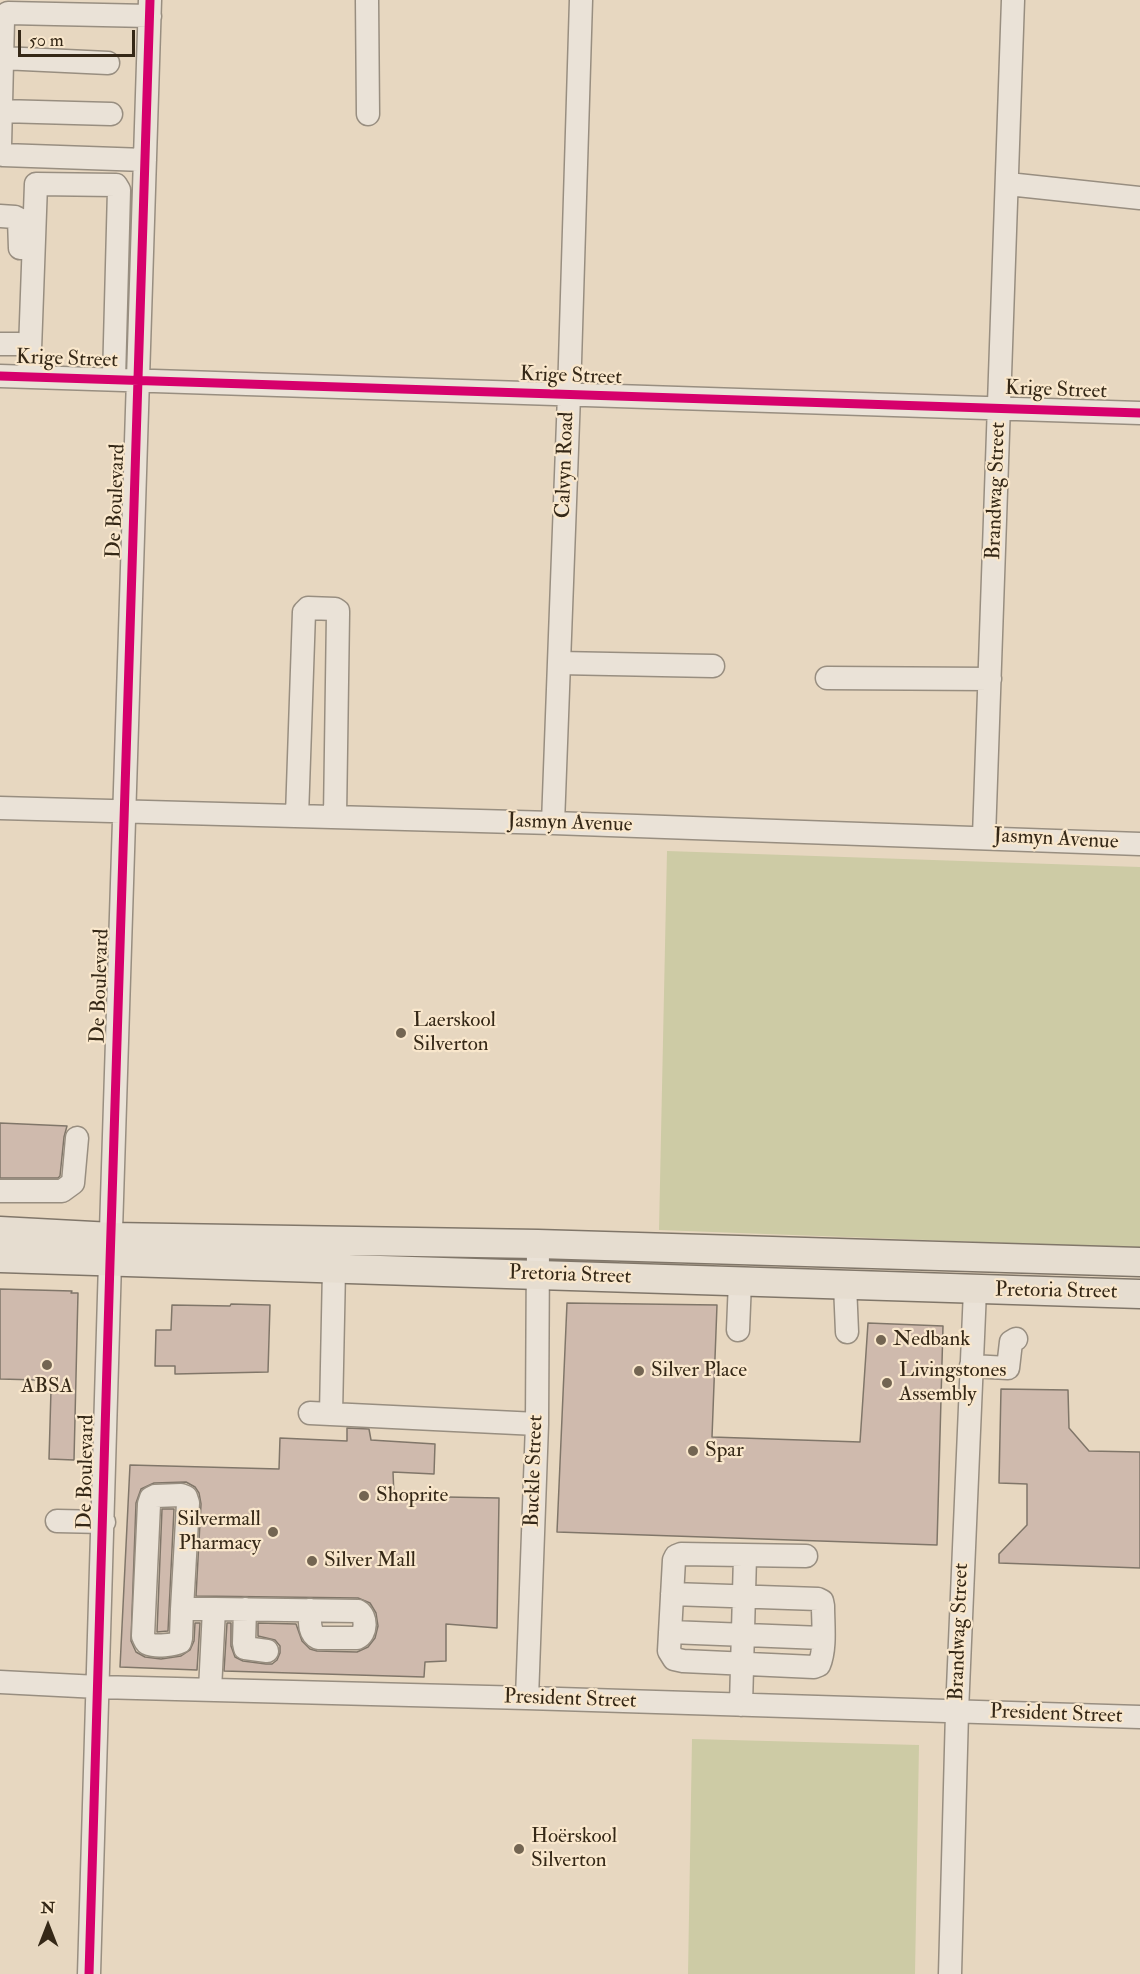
<!DOCTYPE html>
<html>
<head>
<meta charset="utf-8">
<style>
  body { margin:0 }
  #map { position:relative; width:1140px; height:1974px; overflow:hidden; background:#e7d7c0; font-family:"IM FELL Double Pica",serif }
  canvas { display:block }
  .north { position:absolute; left:18px; top:1896px; width:60px; height:60px; -webkit-text-stroke:4px #f9e7cc; paint-order:stroke; rotate:0deg; font-size:16px; font-weight:700; line-height:24px; text-align:center; color:#352817 }
  .north::after { content:''; display:block; margin:auto; width:21px; height:27px; background:#352817; clip-path:polygon(50% 0,100% 100%,50% 72%,0 100%) }
  .scale { position:absolute; left:18px; top:30px; width:117px; height:27px; box-sizing:border-box; border:3px solid #352817; border-top:0; padding-left:8px; font-size:18px; line-height:21px; white-space:nowrap; color:#352817; -webkit-text-stroke:4px #f9e7cc; paint-order:stroke }
</style>
</head>
<body>
<div id="map">
<canvas width="1140" height="1974"></canvas>
<div class="north">N</div>
<div class="scale">50 m</div>
</div>
<script>
const ctx = document.querySelector('canvas').getContext('2d');
ctx.lineJoin = 'round';
function fillPath(path, color) {
  ctx.fillStyle = color;
  ctx.fill(path, 'evenodd');
}
function trace(path, color, width, dash) {
  ctx.strokeStyle = color;
  ctx.lineWidth = width;
  ctx.lineCap = dash ? 'butt' : 'round';
  ctx.setLineDash(dash || []);
  ctx.stroke(path);
}
function write(font, color, halo, rows, align = 'center') {
  ctx.font = font + ' "IM FELL Double Pica",serif';
  ctx.lineWidth = 4.5;
  ctx.setLineDash([]);
  ctx.textBaseline = 'middle';
  ctx.strokeStyle = halo;
  ctx.fillStyle = color;
  for (const [text, x, y, turn = 0] of rows) {
    ctx.save();
    ctx.translate(x, y);
    ctx.rotate((+turn || 0) * Math.PI / 180);
    ctx.textAlign = isNaN(turn) ? turn : align;
    if (halo) ctx.strokeText(text, 0, 0);
    ctx.fillText(text, 0, 0);
    ctx.restore();
  }
}
fillPath(new Path2D(`
  M667,851L1140,867V1248L659,1230Z
  M692,1739L919,1745L915,1974H688Z`), '#cdcba5');
const building = new Path2D(`
  M0,1123L67,1126L64,1137L60,1176L58,1178H0Z
  M0,1289L72,1291L71,1293H78L74,1460L49,1459L51,1390L38,1389V1380L0,1379Z
  M567,1303L717,1305L712,1437L860,1442L868,1323L943,1326L937,1545L557,1532Z
  M231,1304L270,1305L268,1372L175,1374V1366H155L156,1330H171L172,1305L230,1306Z
  M1001,1389L1068,1390L1069,1428L1089,1451L1140,1452V1568L999,1563V1554L1027,1525V1484L999,1483Z
  M347,1428L369,1429L371,1440L435,1444L434,1474L393,1472L394,1496L499,1498L497,1628L446,1624V1661L425,1662L424,1677L224,1671L227,1623H231V1646L235,1657L243,1661L266,1664H272L277,1660L280,1653V1646L275,1640L258,1636V1623L296,1624L302,1641L310,1649L317,1651L357,1652L368,1647L375,1638L378,1626L376,1613L370,1603L358,1598L196,1596L201,1504L199,1493L195,1487L186,1482L154,1483L141,1489L136,1503L131,1641L136,1652L145,1657L161,1659L181,1656L190,1650L194,1641L195,1623H200L197,1670L120,1667L130,1465L279,1469L280,1438L347,1441Z
  M162,1509H174L168,1631L157,1632Z`);
fillPath(building, '#cfbaad');
trace(building, '#807669', 1.5);
const minor = new Path2D(`
  M367,0L368,114
  M2,58L108,63
  M1,111L111,114
  M0,146L3,20L5,15L8,13L150,16
  M0,152L3,155L145,160
  M1008,184L1140,198
  M0,216L15,217L19,219L20,248
  M0,344H18
  M0,376L1140,413
  M29,377L36,184L116,185L119,190L114,379
  M559,663L713,666
  M827,678L990,679
  M0,808L553,823L1140,844
  M297,816L304,612L308,608L335,609L338,611V614L335,817
  M553,823L569,395L581,0
  M984,837L1013,0
  M0,1191H62L73,1183L77,1138
  M845,1285L847,1332
  M738,1330L740,1281
  M971,1366L1008,1368L1011,1342L1016,1339
  M310,1413L537,1424
  M331,1414L334,1269
  M57,1521L104,1522
  M672,1594L818,1599L822,1601L823,1606C823,1624 826,1649 819,1665L814,1667L683,1661L674,1659L669,1651L674,1560L676,1556L681,1554L806,1556
  M182,1609L188,1503L186,1497L181,1495L155,1496L151,1498L149,1504L143,1636C145,1640 145,1643 149,1644C156,1647 174,1645 180,1642L181,1638L182,1609H214
  M245,1609L244,1643L245,1648L267,1651
  M670,1632L822,1638
  M0,1682L98,1687L527,1698L1140,1717
  M210,1690L214,1609L358,1611C367,1616 367,1634 357,1638H318C308,1633 310,1620 310,1610
  M527,1698L537,1424L538,1244
  M741,1705L745,1556
  M89,1974L110,1262L150,0
  M950,1974L957,1712L975,1290`);
const major = new Path2D(`
  M0,1231L112,1237L538,1244L1140,1262
  M0,1258L1140,1294`);
trace(minor, '#988e80', 25);
trace(major, '#807669', 31);
trace(minor, '#eae2d7', 22);
trace(major, '#e6ddd0', 28);
trace(new Path2D(`
  M0,376L1140,413
  M89,1974L110,1262L150,0`), '#d6006c', 9);
for (const [x, y, r, color] of [
  [401,1033,6,"#736552"],
  [881,1340,6,"#736552"],
  [47,1365,6,"#736552"],
  [639,1371,6,"#736552"],
  [887,1383,6,"#736552"],
  [693,1451,6,"#736552"],
  [364,1496,6,"#736552"],
  [273,1532,6,"#736552"],
  [312,1561,6,"#736552"],
  [519,1849,6,"#736552"]
]) {
  const dot = new Path2D();
  dot.arc(x, y, r, 0, 2 * Math.PI);
  ctx.fillStyle = color;
  ctx.fill(dot);
  trace(dot, '#f9e7cc', 2);
}
write('21px', '#352817', '#f9e7cc', [
  ["Krige Street",67,360,2],
  ["Krige Street",571,377,2],
  ["Krige Street",1056,391,2],
  ["Calvyn Road",566,465,-88],
  ["Brandwag Street",997,491,-88],
  ["De Boulevard",117,501,-88],
  ["Jasmyn Avenue",570,824,2],
  ["Jasmyn Avenue",1056,840,3],
  ["De Boulevard",101,986,-88],
  ["Pretoria Street",570,1276,2],
  ["Pretoria Street",1056,1292,1],
  ["Buckle Street",535,1471,-88],
  ["De Boulevard",87,1472,-89],
  ["Brandwag Street",960,1632,-88],
  ["President Street",570,1700,2],
  ["President Street",1056,1715,2]
]);
write('21px', '#352817', '#f9e7cc', [
  ["Laerskool",413,1021],
  ["Silverton",413,1045],
  ["Nedbank",893,1340],
  ["Silver Place",651,1371],
  ["Livingstones",899,1371],
  ["Assembly",899,1395],
  ["ABSA",47,1387,"center"],
  ["Spar",705,1451],
  ["Shoprite",376,1496],
  ["Silvermall",261,1520,"right"],
  ["Pharmacy",261,1544,"right"],
  ["Silver Mall",324,1561],
  ["Hoërskool",531,1837],
  ["Silverton",531,1861]
], 'left');
</script>
</body>
</html>
